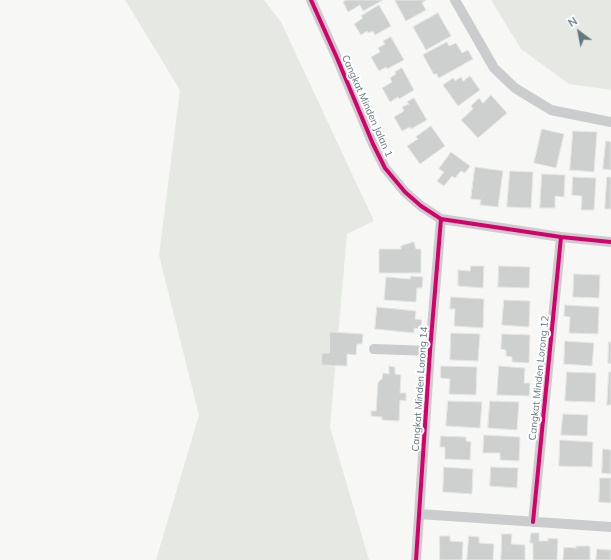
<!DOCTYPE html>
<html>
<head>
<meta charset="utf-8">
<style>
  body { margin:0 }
  #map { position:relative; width:611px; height:560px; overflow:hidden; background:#f7f7f6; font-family:Mulish,sans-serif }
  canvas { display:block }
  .north { position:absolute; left:559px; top:12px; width:40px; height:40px; -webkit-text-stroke:3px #fff; paint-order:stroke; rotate:328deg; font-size:11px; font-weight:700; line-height:16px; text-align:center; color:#627780 }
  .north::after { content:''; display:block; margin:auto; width:14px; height:18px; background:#627780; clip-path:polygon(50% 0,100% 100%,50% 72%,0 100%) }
</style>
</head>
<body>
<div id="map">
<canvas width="611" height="560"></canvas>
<div class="north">N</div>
</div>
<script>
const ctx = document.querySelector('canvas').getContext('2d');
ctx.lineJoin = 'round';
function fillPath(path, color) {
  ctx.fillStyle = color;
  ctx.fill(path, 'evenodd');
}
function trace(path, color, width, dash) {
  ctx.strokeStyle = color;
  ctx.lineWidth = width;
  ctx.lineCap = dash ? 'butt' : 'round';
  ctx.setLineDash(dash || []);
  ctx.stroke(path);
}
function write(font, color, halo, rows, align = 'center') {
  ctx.font = font + ' Mulish,sans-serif';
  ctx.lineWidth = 4;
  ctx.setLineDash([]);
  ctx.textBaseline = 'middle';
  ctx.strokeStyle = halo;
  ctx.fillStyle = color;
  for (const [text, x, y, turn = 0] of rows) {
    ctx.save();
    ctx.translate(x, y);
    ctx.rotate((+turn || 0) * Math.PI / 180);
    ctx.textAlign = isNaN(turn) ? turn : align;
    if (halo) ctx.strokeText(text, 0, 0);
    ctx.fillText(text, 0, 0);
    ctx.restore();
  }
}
fillPath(new Path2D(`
  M125,0H264L281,22L374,221L347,234L330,427L369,560H156L199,415L159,255L180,90Z
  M491,0H611V90L569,84L521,49Z`), '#e6e9e3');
const building = new Path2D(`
  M347,0H383L363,11L360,5L348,12L343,2Z
  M395,0H426L422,3L426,10L406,21Z
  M379,5L391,26L375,35L373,31L368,33L367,31L361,35L354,24L363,18L361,16Z
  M438,13L451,36L426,50L413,27Z
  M391,37L404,60L387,69L386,67L379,71L371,57L380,52L378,48L385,44L383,41Z
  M447,42L449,46L456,43L462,53L468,50L473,59L439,78L436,73L434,75L423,55Z
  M402,68L414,90L399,99L398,97L390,102L382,88L392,82L390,78L396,74L395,72Z
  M470,76L480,90L458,106L443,85L453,78L455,81L461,77L463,81Z
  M491,95L507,113L478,138L461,120L473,109L471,106L479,98L483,103Z
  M414,98L427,120L411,129L410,127L402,131L394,117L404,111L402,107L409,104L407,102Z
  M431,126L445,146L420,164L407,146L418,139L416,137Z
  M542,129L564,134L556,168L534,163Z
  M573,131L597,132L594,172L570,170Z
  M606,141L611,142V170L603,169Z
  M451,152L470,166L465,173L461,171L455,178L452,176L444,186L437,181L444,172L439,169Z
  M475,167L503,171L498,207L480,205L481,200L471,199Z
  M510,171L533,172L531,208L507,207Z
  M542,174L565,175L564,197L555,196V208H540Z
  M573,177L596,178L594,210H581L582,196L572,195Z
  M607,177H611V209H605Z
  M414,242L416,249H421V273H379V249H401V246Z
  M471,266H484L483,288L458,286V270L470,271Z
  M499,266L530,267L529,288L498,287Z
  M574,274L600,275L599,298L573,297Z
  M411,276L423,277L422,288H417L416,302L384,300L386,277L410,279Z
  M451,297L484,299L483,328L454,326L455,309H450Z
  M504,300L530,301L529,327L502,325Z
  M565,305L599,307L598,334L569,333L570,317L564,316Z
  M377,307L416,311L415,319L422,320L421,329L414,328V333L375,329Z
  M330,332L363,334L362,344H357L356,355L347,354V366L321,365L322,353H329Z
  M451,333L480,334L478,361L450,360Z
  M502,334L530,335L529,363L512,362V357L506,356V350L501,349Z
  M565,341L594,343L592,366L564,364Z
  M609,342H611V364L608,363Z
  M389,366L395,367V374L401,375L400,393H406V401L400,400L399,421L382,420V417L371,416V411H376L378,382L382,379L383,373L389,374Z
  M441,366L477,367L476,395L449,394L450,379L441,378Z
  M499,366L525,368L524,383H530L529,396L497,395Z
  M567,372L596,373L595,402L565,401Z
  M609,372H611V405H607Z
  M448,401L482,402L480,428L446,426Z
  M490,401L519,402L517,430L488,428Z
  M563,414L588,415L587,436L561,435Z
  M484,435L520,437L519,461L500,460V453H483Z
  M441,436L466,437V441L471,442L470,460L445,459V447H440Z
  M560,440L593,442L592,467L559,466Z
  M603,449L611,450V474L602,473Z
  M444,467L473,469L472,494L443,492Z
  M491,467L518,468L517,488L490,486Z
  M600,478H611V503L599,502Z
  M531,533H539V541H548V538L558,539L557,560H533V543H530Z
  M502,534H512L511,544L525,545V560H501Z
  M440,536H450V541L463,542L462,560H440Z
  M469,536L479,537V543L494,544L493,560H467Z
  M576,546H590V560H563L564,547L576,548Z
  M597,549L611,550V560H596Z`);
fillPath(building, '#ced0d0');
trace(building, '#e6e6e6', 1);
trace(new Path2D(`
  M311,0L337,58L373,144L385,168L405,192L421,206L441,219L561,237L611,242
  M455,0L494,68L515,88L551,110L611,122
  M374,349L430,351
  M419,514L611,527
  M533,522L561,237
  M416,560L430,351L441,219`), '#cbcccd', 10);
trace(new Path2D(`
  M311,0L337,58L373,144L385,168L405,192L421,206L441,219L561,237L611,242
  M533,522L561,237
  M416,560L430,351L441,219`), '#d6006c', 4);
write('10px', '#627780', '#fff', [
  ["Cangkat Minden Jalan 1",367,106,66],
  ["Cangkat Minden Lorong 12",539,378,-84],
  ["Cangkat Minden Lorong 14",420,389,-86]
]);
</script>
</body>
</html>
